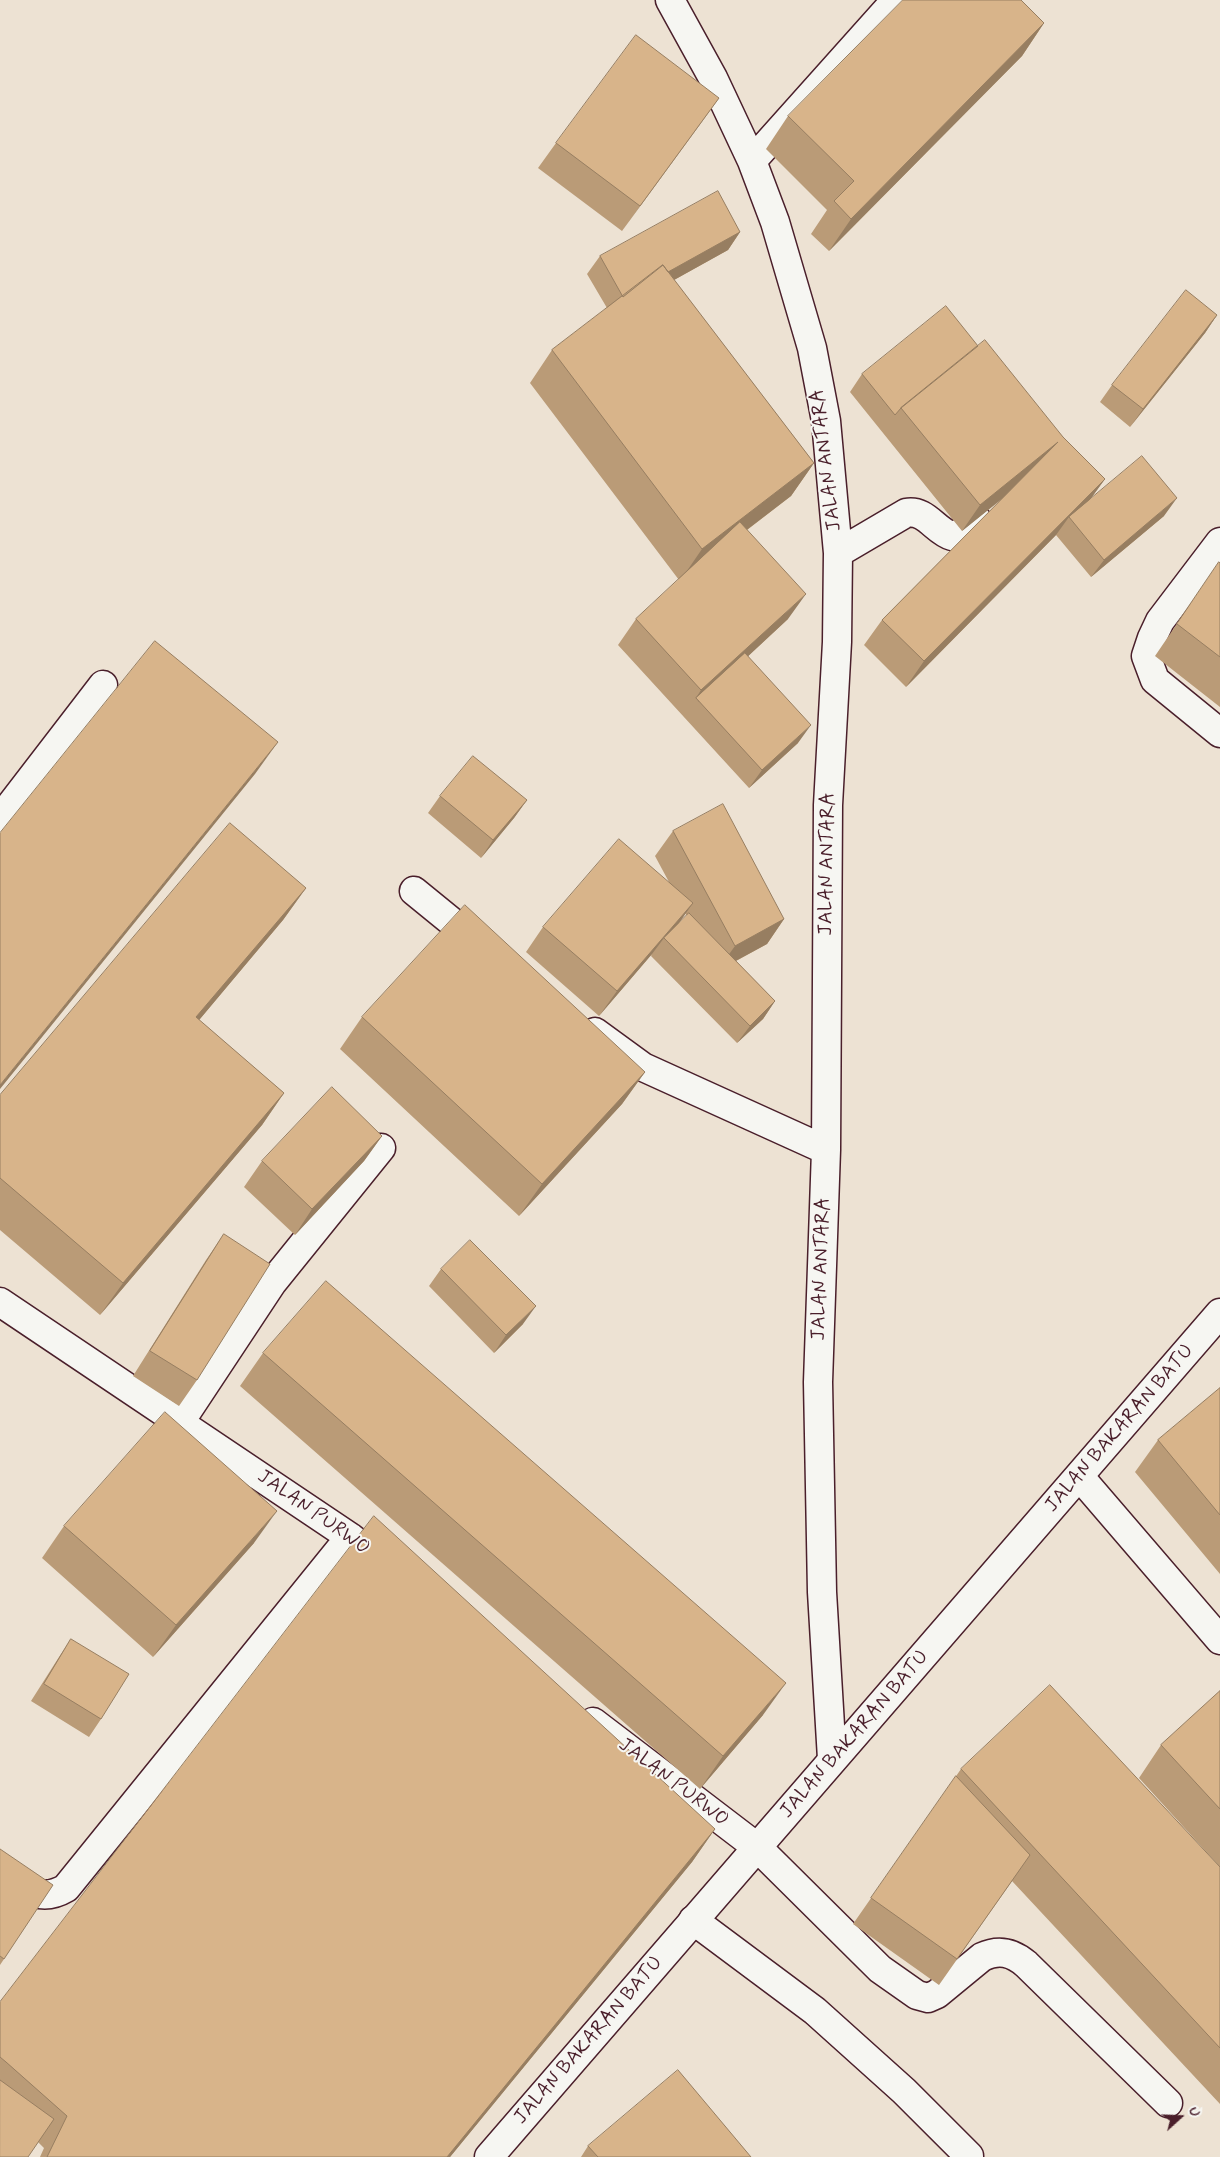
<!DOCTYPE html>
<html>
<head>
<meta charset="utf-8">
<style>
  body { margin:0 }
  #map { position:relative; width:1220px; height:2157px; overflow:hidden; background:#ede2d3; font-family:Mynerve,sans-serif }
  canvas { display:block }
  .north { position:absolute; left:1155px; top:2092px; width:50px; height:50px; -webkit-text-stroke:4px #f6f6f2; paint-order:stroke; rotate:70deg; font-size:14px; font-weight:700; line-height:20px; text-align:center; color:#4a1f2b }
  .north::after { content:''; display:block; margin:auto; width:18px; height:22px; background:#4a1f2b; clip-path:polygon(50% 0,100% 100%,50% 72%,0 100%) }
</style>
</head>
<body>
<div id="map">
<canvas width="1220" height="2157"></canvas>
<div class="north">U</div>
</div>
<script>
const ctx = document.querySelector('canvas').getContext('2d');
ctx.lineJoin = 'round';
function trace(path, color, width, dash) {
  ctx.strokeStyle = color;
  ctx.lineWidth = width;
  ctx.lineCap = dash ? 'butt' : 'round';
  ctx.setLineDash(dash || []);
  ctx.stroke(path);
}
function fillPath(path, color) {
  ctx.fillStyle = color;
  ctx.fill(path, 'evenodd');
}
function write(font, color, halo, rows, align = 'center') {
  ctx.font = font + ' Mynerve,sans-serif';
  ctx.lineWidth = 4;
  ctx.setLineDash([]);
  ctx.textBaseline = 'middle';
  ctx.strokeStyle = halo;
  ctx.fillStyle = color;
  for (const [text, x, y, turn = 0] of rows) {
    ctx.save();
    ctx.translate(x, y);
    ctx.rotate((+turn || 0) * Math.PI / 180);
    ctx.textAlign = isNaN(turn) ? turn : align;
    if (halo) ctx.strokeText(text, 0, 0);
    ctx.fillText(text, 0, 0);
    ctx.restore();
  }
}
const minor = new Path2D(`
  M670,0L713,78L752,161L775,222L812,348L826,421L838,553L837,642L828,805L826,1150L818,1382L822,1592L832,1759
  M752,161L896,0
  M1220,542L1160,621L1152,638L1146,656L1155,680L1220,733
  M838,553L906,513C926,509 935,531 952,536L968,530L977,520
  M0,819L103,685
  M414,891L479,944
  M595,1032L643,1067L826,1150
  M0,1302L350,1537L384,1563
  M180,1422L272,1283L381,1148
  M1080,1477L1220,1640
  M593,1722L758,1848L880,1969L917,1995L928,1998L937,1994L982,1957C999,1949 1012,1952 1026,1964L1168,2103
  M0,1869C23,1886 37,1905 66,1888L350,1537
  M693,1920L815,2011L904,2091L969,2156`);
const highway = new Path2D(`
  M489,2157L1220,1313`);
trace(minor, '#4a1f2b', 31);
trace(highway, '#4a1f2b', 31);
trace(minor, '#f6f6f2', 28);
trace(highway, '#f6f6f2', 28);
fillPath(new Path2D(`
  M1044,23L1022,56L829,251L811,234L827,210L766,149L788,116Z
  M719,98L622,231L538,168L556,143Z
  M740,232L728,250L674,280L814,463L791,496L747,530L788,619L748,656L798,743L749,788L618,645L636,619L679,580L530,383L552,350L607,308L587,274L600,256Z
  M1217,315L1205,333L1130,427L1100,402L1112,385Z
  M978,346L1063,437L1105,479L1090,499L1164,516L1091,577L1056,535L906,687L864,645L882,620L1003,498L962,531L850,392L862,374Z
  M1219,562L1220,563V707L1155,656Z
  M440,796L527,800L514,818L481,858L428,813Z
  M673,831L784,919L767,944L736,961L775,1001L763,1019L737,1043L651,956L652,954L599,1016L526,952L543,927L669,882L655,856ZM685,913L687,916L678,925Z
  M306,888L283,920L199,1020L284,1093L262,1125L100,1315L0,1230V1095Z
  M362,1017L645,1072L622,1104L519,1216L340,1049Z
  M382,1136L364,1161L295,1235L244,1187L262,1161Z
  M224,1234L197,1380L179,1406L133,1376L206,1260Z
  M441,1269L523,1324L494,1353L429,1286Z
  M263,1353L763,1715L700,1789L240,1386Z
  M1220,1388V1574L1135,1472L1158,1440Z
  M64,1526L254,1543L153,1657L42,1558Z
  M71,1639L101,1719L89,1737L31,1701L59,1657Z
  M1220,1691V1867L1139,1778L1161,1745Z
  M961,1769L1220,1867V2104L1012,1881L939,1985L853,1924Z
  M715,1829L692,1862L450,2157H40L44,2148L38,2142L0,2157V2002Z
  M0,1849L4,1959L0,1965Z
  M588,2146L751,2157H581Z`), '#ba9b77');
fillPath(new Path2D(`
  M1044,23L1022,56L829,251L851,219Z
  M719,98L701,123L622,231L640,206Z
  M740,232L728,250L611,315L623,297Z
  M1217,315L1205,333L1130,427L1143,409Z
  M1058,442L1040,468L962,531L980,505Z
  M814,463L791,496L680,581L702,549Z
  M1105,479L1087,504L1069,517L1056,535L906,687L924,661Z
  M1177,498L1164,516L1091,577L1104,560Z
  M806,594L788,619L699,702L696,698L701,690Z
  M811,725L798,743L749,788L762,770Z
  M278,742L255,774L0,1089V1085Z
  M527,800L514,818L481,858L493,840Z
  M306,888L283,920L174,1050L196,1017Z
  M693,903L675,929L664,938L652,954L599,1016L617,991Z
  M784,919L767,944L717,971L735,946Z
  M775,1001L763,1019L737,1043L750,1026Z
  M645,1072L622,1104L519,1216L542,1184Z
  M284,1093L262,1125L100,1315L123,1283Z
  M382,1136L364,1161L295,1235L312,1209Z
  M536,1306L523,1324L494,1353L506,1335Z
  M277,1511L254,1543L153,1657L176,1625Z
  M786,1683L763,1715L700,1789L723,1756Z
  M715,1829L692,1862L450,2157H447Z`), '#977e61');
const building = new Path2D(`
  M903,0H1021L1044,23L851,219L834,201L854,181L788,116Z
  M636,35L719,98L640,206L556,143Z
  M718,191L740,232L668,272L663,265L623,297L600,256Z
  M663,265L814,463L702,549L552,350Z
  M1186,290L1217,315L1143,409L1112,385Z
  M946,306L978,346L901,408L895,415L862,374Z
  M985,340L1063,437L1105,479L924,661L882,620L1058,442L980,505L901,408Z
  M1142,456L1177,498L1104,560L1069,517Z
  M740,522L806,594L701,690L636,619Z
  M1219,562L1220,563V657L1177,624Z
  M155,641L278,742L0,1085V833Z
  M745,653L811,725L762,770L696,698Z
  M473,756L527,800L493,840L440,796Z
  M723,804L784,919L735,946L673,831Z
  M230,823L306,888L196,1017L284,1093L123,1283L0,1178V1095Z
  M619,839L693,903L617,991L543,927Z
  M465,905L645,1072L542,1184L362,1017Z
  M689,913L775,1001L750,1026L664,938Z
  M332,1087L382,1136L312,1209L262,1161Z
  M224,1234L270,1264L197,1380L150,1351Z
  M470,1240L536,1306L506,1335L441,1269Z
  M326,1281L786,1683L723,1756L263,1353Z
  M1220,1388V1515L1158,1440Z
  M165,1412L277,1511L176,1625L64,1526Z
  M374,1516L715,1829L447,2157H47L67,2116L6,2062L0,2057V2002Z
  M71,1639L129,1674L101,1719L44,1684Z
  M1050,1685L1220,1867V2048L961,1769Z
  M1220,1691V1809L1161,1745Z
  M956,1776L1030,1855L957,1959L871,1898Z
  M0,1849L53,1885L4,1959L0,1956Z
  M678,2070L751,2157H598L588,2146Z
  M0,2080L54,2119L28,2157H0Z`);
fillPath(building, '#d8b48a');
trace(building, '#977e61', 1);
write('20px', '#4a1f2b', '#f6f6f2', [
  ["JALAN ANTARA",827,460,-97],
  ["JALAN ANTARA",828,864,-89],
  ["JALAN ANTARA",822,1269,-88],
  ["JALAN BAKARAN BATU",1120,1429,-49],
  ["JALAN PURWO",313,1513,35],
  ["JALAN BAKARAN BATU",855,1735,-49],
  ["JALAN PURWO",673,1783,37],
  ["JALAN BAKARAN BATU",589,2041,-49]
]);
</script>
</body>
</html>
